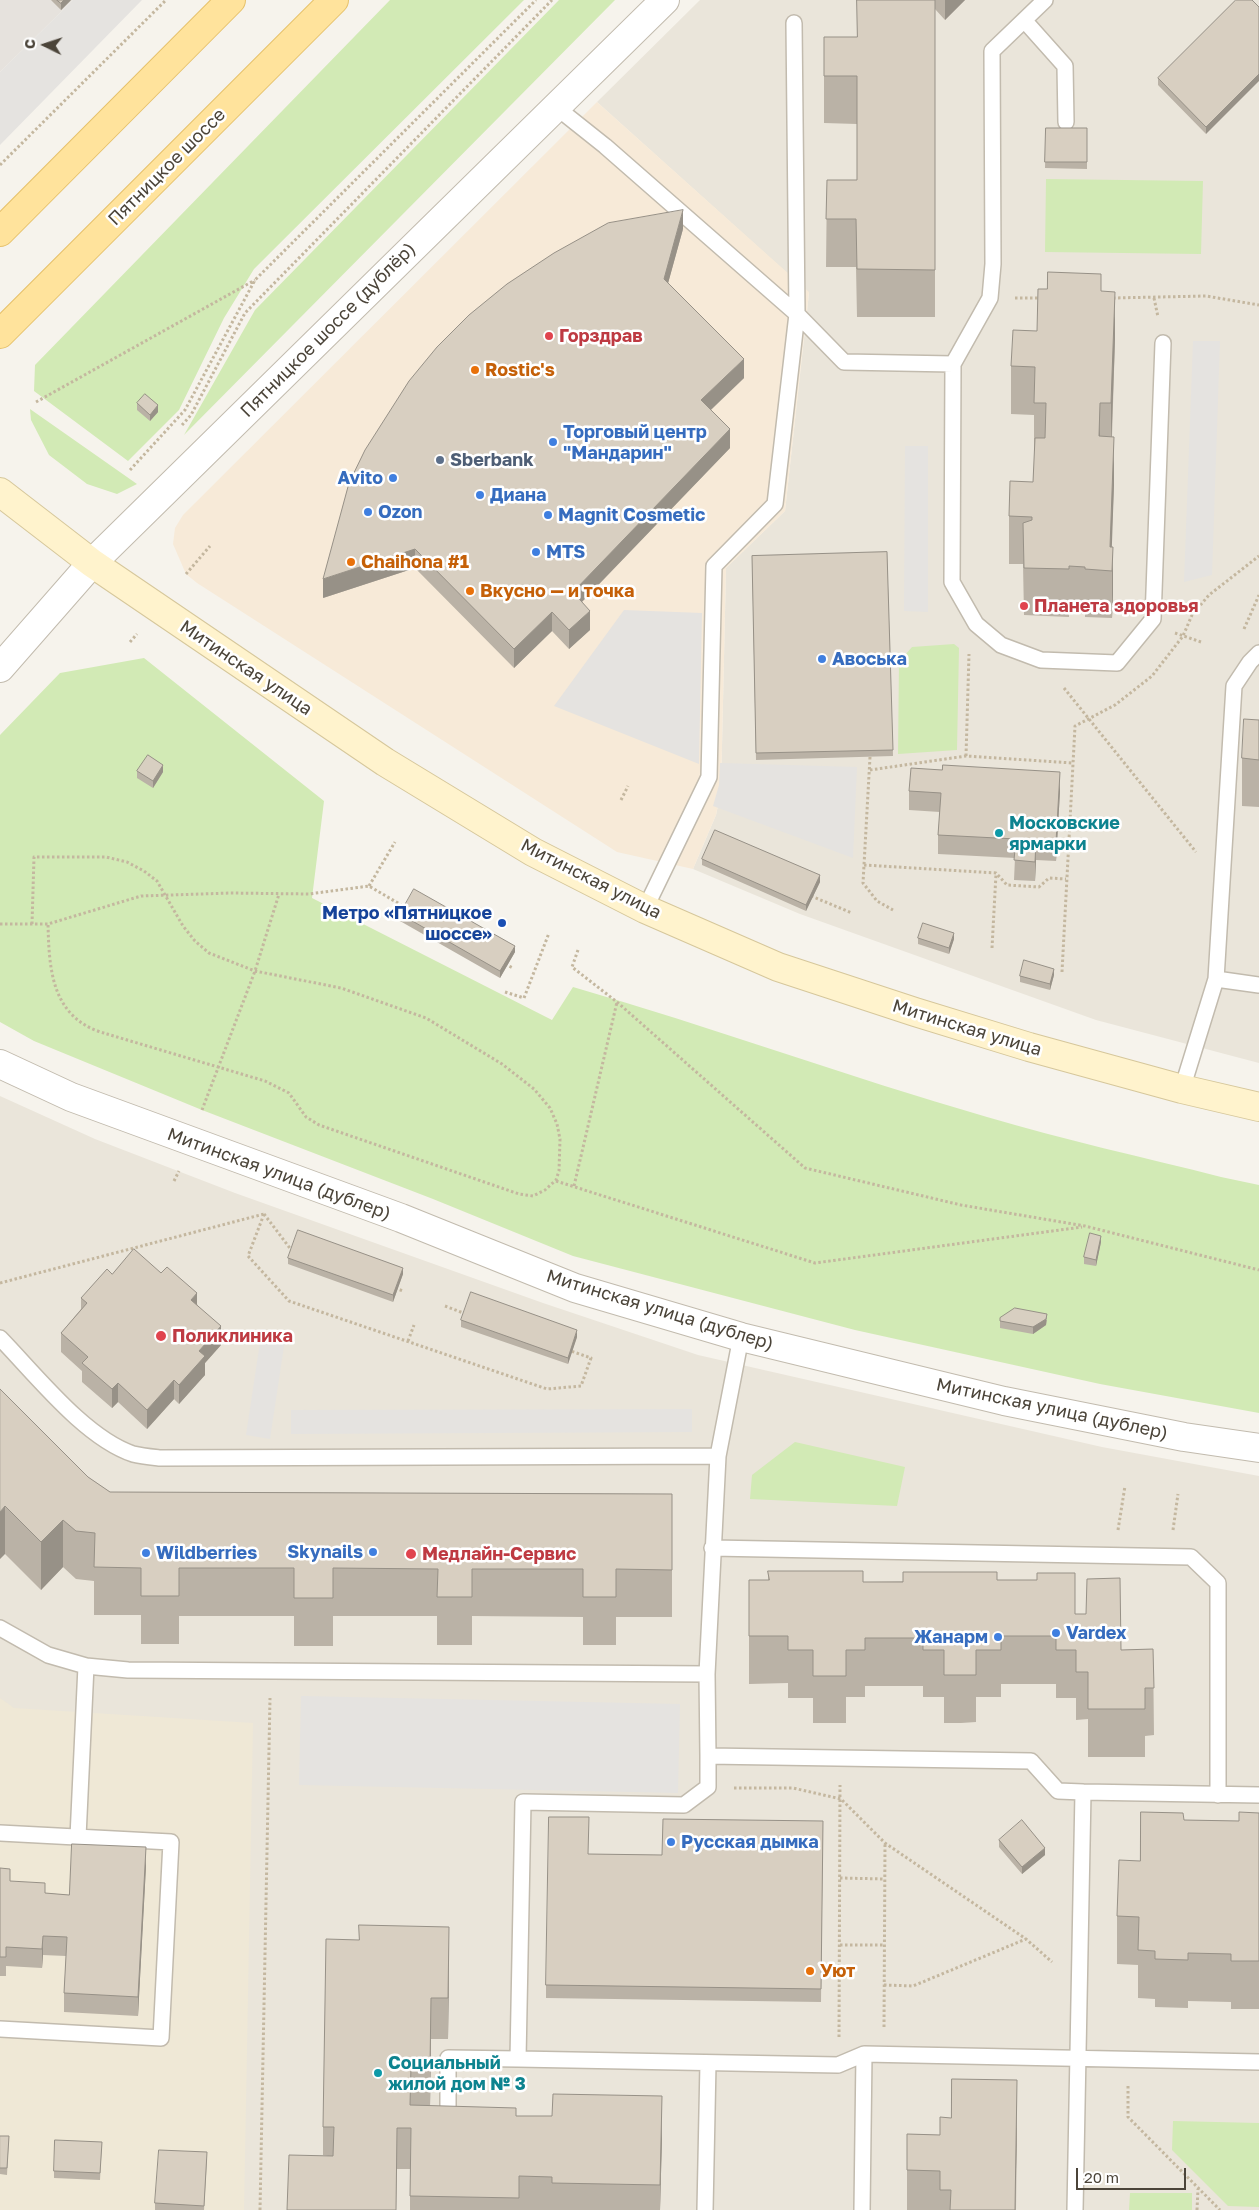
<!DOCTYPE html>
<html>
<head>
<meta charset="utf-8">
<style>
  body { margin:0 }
  #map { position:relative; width:1259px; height:2210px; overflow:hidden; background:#f6f3ec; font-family:"Golos Text",sans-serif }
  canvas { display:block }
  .north { position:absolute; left:20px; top:20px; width:50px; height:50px; -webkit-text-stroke:4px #fff; paint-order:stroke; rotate:274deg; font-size:14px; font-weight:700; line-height:20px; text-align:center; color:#4b4439 }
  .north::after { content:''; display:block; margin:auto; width:18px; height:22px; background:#4b4439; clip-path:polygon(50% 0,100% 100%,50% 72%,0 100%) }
  .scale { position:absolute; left:1076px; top:2168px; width:110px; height:22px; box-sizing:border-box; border:2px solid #4b4439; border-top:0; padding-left:6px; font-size:15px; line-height:18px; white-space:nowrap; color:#4b4439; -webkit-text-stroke:4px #fff; paint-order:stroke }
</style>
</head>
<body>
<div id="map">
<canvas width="1259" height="2210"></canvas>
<div class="north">С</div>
<div class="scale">20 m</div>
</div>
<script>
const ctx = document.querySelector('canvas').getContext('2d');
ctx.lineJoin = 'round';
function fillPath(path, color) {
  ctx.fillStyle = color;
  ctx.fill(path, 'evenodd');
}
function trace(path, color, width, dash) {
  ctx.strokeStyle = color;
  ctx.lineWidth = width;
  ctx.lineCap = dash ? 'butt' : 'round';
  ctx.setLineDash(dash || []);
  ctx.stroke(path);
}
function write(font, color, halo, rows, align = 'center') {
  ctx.font = font + ' "Golos Text",sans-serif';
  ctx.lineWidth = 5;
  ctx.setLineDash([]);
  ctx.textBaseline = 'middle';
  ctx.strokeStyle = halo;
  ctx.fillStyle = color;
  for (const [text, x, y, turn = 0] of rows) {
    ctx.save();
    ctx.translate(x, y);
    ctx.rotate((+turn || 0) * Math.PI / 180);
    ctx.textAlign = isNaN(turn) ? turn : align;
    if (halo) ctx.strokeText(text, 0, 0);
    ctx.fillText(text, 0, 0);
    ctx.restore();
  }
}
fillPath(new Path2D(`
  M700,0H1259V1063L1096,1020L800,914L693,869L716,815L721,790L726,568L785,511L809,293L597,102Z
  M0,1096L95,1139L235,1193L543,1303L698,1355L1102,1447L1259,1476V2210H0Z`), '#eae5da');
fillPath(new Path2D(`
  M597,102L809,292L785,511L726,568L721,790L716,815L693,869L617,852L197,583L186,574L173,544L175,528L183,515Z`), '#f7ead8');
fillPath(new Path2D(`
  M0,0H73L0,72Z`), '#e6e2dd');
fillPath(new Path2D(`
  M0,1698L14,1708L253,1723L244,2210H0Z`), '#efe8d6');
fillPath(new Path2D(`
  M390,0H524L254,269L224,318L179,410L128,461L34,391L35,365Z
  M559,0H615L184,435L255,310Z
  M1046,179L1203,181L1201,254L1045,252Z
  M30,409L137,484L117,494L87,484L49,455L31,420Z
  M954,644L959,648L957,750L898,754L899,662L912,647Z
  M144,658L324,801L312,898L552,1020L573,987C712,1027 848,1077 987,1117C1064,1140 1143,1157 1221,1177L1259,1185V1413L1100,1384L855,1330L573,1256L433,1199L202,1110L34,1041L0,1022V735L60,673Z
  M795,1442L905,1467L897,1506L750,1499L752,1475Z
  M1173,2121L1259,2123V2207L1228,2206L1172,2150Z
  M1130,2193H1192V2210H1129Z`), '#d2eab5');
fillPath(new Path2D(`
  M73,0H142L0,145V72Z
  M1193,341H1220L1212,575L1184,582Z
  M905,446H928V612L904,611Z
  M624,610L702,613L699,764L554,706Z
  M720,763L857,767L853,858L713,806L719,785Z
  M262,1329L286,1333L270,1439L246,1435Z
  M692,1409V1432L291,1434V1410Z
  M301,1696L680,1704L678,1793L299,1785Z`), '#e5e3e0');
const lane = new Path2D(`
  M1024,20L1065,66L1066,122
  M556,107L605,146L797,314L844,362L953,364L952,582L976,624L1001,645L1041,660L1117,663L1153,619L1163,343
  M953,364L990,298L993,264L992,51L1045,0
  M645,909L709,777L714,566L775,504L797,314L794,23
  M1216,979L1259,985
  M1182,1089L1216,979L1234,686L1250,662L1259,653
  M741,1337L718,1456L707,1674L708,1756L1031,1761L1058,1791L1083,1792L1075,2210
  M0,1338C36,1375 85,1438 133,1454C141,1456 151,1457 160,1458L718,1456
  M712,1548L1191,1557L1218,1583V1795
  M0,1628L48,1655L86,1666L128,1670L707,1674
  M708,1756V1787L684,1805L523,1802L518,2059L838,2065L864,2054L1259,2062
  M1083,1792L1259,1795
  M0,1833L171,1842L161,2038L0,2029
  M78,1837L86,1666
  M448,2121V2058L518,2059
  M705,2210L708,2063
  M862,2210L864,2054`);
const street = new Path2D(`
  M0,668L92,563L665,0
  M0,1064L71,1097L401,1218L575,1288L741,1337L1004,1401L1184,1437L1259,1448`);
const secondary = new Path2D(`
  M0,492L92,563L385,762L533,852L645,909L778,967L915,1012L1029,1047L1182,1089L1259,1107`);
const primary = new Path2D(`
  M0,232L231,0
  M0,334L334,0`);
trace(lane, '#c2bbae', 18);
trace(street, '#c2bbae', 30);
trace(secondary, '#d6c79b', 30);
trace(primary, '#e6c16a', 30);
trace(new Path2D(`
  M0,165L166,0
  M1015,298H1042
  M1113,298L1206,296L1259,305
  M1154,298L1158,317
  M36,402L255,280
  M182,425L191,415L245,313L552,0
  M130,470L185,410L255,280L536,0
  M186,574L210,546
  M1023,606H1024
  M1244,629L1259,595
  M1175,633L1201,642
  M130,642L137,634
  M1064,688L1196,852
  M966,756L969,654
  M870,757L863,883L877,901L893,910
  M870,770L966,756L1073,763
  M621,800L628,786
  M864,865L996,873L1007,885L1039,887L1049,878L1066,879
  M369,886L395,842
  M811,896L852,913
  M0,924H48L141,896L230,893L309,894L369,886L408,909
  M32,924L34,857H106L127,862L144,871L157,881L183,926L195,941L209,953L255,971L341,988L426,1018L502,1064L534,1089L550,1108L557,1124L560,1139L559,1171L556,1180L545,1190L533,1196L519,1194L319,1125L306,1117L289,1093L265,1081L107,1034C100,1032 91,1029 85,1025C50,1004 49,961 48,924
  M992,948L996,874
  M578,950L572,967L617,1002L805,1168L961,1205L1085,1226L1259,1270
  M505,964L513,968
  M1062,972L1075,726L1115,705L1152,676L1183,636L1192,615L1209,595L1259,556
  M505,992L524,998L549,933
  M202,1110L255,971L279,894
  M174,1181L179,1171
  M556,1181L815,1263L1082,1227
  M574,1186L617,1002
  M264,1214L248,1256L289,1301L547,1389L581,1386L591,1358L568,1350
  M264,1214L292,1251
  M0,1283L264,1214
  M395,1288L403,1291
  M445,1306L466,1314
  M408,1341L414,1325
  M1118,1530L1125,1486
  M1173,1530L1178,1494
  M734,1788H793L841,1799L885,1843L1026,1939L1052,1962
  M840,1878L885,1879
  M840,1945H884
  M884,1985L913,1986L1026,1939
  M884,2027L885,1843
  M839,2037L840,1785
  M1128,2086V2117L1220,2210
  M260,2210L270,1698
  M1197,2210L1198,2189`), '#c4b79f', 3, [2.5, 2.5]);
trace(lane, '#fff', 15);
trace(street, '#fff', 28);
trace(secondary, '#fff3cd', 28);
trace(primary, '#ffe39c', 28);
fillPath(new Path2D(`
  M51,0H71L61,10Z
  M857,0H965L945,20L935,9V317H857L856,267H826L827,180H857V124L824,123V37H857Z
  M1236,0L1206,134L1158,85V78Z
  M1046,128H1087V169L1045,168Z
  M683,229L668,283L744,378L711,410L730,448L582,602L590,630L569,649L552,631L514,668L415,568L323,598Z
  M1101,291L1115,339L1112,437L1114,485L1111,547L1113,595L1112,618L1085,617V614H1069V617L1024,615L1023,564H1009V516L1033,482L1035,451H1034V415L1011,414V366L1037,331Z
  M137,403L158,412L150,421L137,410Z
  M887,552L893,756L756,760L752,556Z
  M1259,720V807L1242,806V758Z
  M137,771L163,772L153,788L137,778Z
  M909,791H1060L1056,861L1036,860L1035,881L1014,880L1015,858L938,854V835L940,812L909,810Z
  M702,859L820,882L806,911L702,865Z
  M400,914L515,952L500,978L400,921Z
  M918,938L954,939L949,954L918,944Z
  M1054,975L1050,990L1020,982V976Z
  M1101,1242L1096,1266L1084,1264V1257Z
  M288,1258L403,1274L393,1302L288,1264Z
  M112,1274L197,1304L221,1345L205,1363V1375L179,1404L174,1399L147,1429L118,1402L112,1408L82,1382V1371L61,1352V1333L81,1309V1298Z
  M461,1320L577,1337L568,1364L461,1327Z
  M1047,1320L1046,1325L1033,1334L1000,1328V1321Z
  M0,1389L88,1477L110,1492L672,1494V1617H616V1645H583V1617L472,1616V1645H437V1616H333V1646H294V1616H179V1644H141V1615H94V1581L76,1579L63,1567L41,1590L5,1554Z
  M768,1571L863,1582L997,1580L1075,1614L1121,1650L1153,1649L1154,1735L1145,1736V1757H1088V1719L1076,1720V1698H1056V1684H1001V1697H976V1722L961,1723H944V1697H923V1686H865V1697H846V1723H813V1698H788V1683L749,1684V1580H768Z
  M1259,1813V2009H1231V2002L1188,2001V2008L1155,2007V1999L1138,1998V1965L1117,1964V1916L1140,1861L1184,1820L1239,1821Z
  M823,1821L821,2002L546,1998V1985L589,1854L662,1855Z
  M999,1840L1045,1855L1022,1874L999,1847Z
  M146,1866L138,2016L64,2012V1993L66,1956L43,1955L42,1968L6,1966V1976H0V1868L10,1881L45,1893L69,1895Z
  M449,1968L448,2039H431L430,2106L516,2116L662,2137L660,2210H410V2169H397L323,2155V2127Z
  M1017,2128L1016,2210H907V2134L940,2135Z
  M0,2136H9L7,2175L0,2174Z
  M102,2142L100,2180L54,2178V2171Z
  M207,2159L204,2210H155V2203Z`), '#bab2a6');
fillPath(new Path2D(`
  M64,0H71L61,10V3Z
  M945,0H965L945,20Z
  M1259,74V81L1206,134V127Z
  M683,210V229L664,298V279Z
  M1115,292V339L1111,451V403Z
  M744,359V378L701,419V400Z
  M1100,403V451L1099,436Z
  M158,405V412L150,421V415Z
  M730,429V448L573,611V592Z
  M1114,437V485L1111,571L1110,547Z
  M1113,547V595L1112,618V571Z
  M415,549V568L323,598V579Z
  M590,611V630L569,649V630Z
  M552,612V631L514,668V649Z
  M163,765V772L153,788V781Z
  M1060,772V791L1056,861V842Z
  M1036,841V860L1035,881V862Z
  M820,875V882L806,911V905Z
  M954,933V939L949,954V948Z
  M515,946V952L500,978V971Z
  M1054,969V975L1050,990V984Z
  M1101,1236V1242L1096,1266V1260Z
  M403,1268V1274L393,1302V1295Z
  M197,1293V1312L191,1300Z
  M1047,1314L1046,1325L1033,1334V1327Z
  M221,1326V1345L205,1363V1375L179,1404V1385L199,1351Z
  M577,1330V1337L568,1364V1358Z
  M174,1380V1399L147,1429V1410Z
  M118,1383V1402L112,1408V1389Z
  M5,1506V1554L0,1559V1512Z
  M63,1520V1567L41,1590V1542Z
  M146,1847V1866L138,2016V1997Z
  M1045,1848V1855L1022,1874V1867Z
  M449,1927V1968L448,2039V1998Z
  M43,1936V1955L42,1968V1949Z
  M431,1998V2039L430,2107V2066Z
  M1017,2080V2128L1015,2210Z
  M662,2096V2137L660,2210V2185Z
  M397,2128V2169L396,2210Z`), '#979187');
const building = new Path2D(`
  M57,0H64L61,3Z
  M857,0H935V270L857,269L856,219H826L827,180H857V76H824V37H857Z
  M1236,0H1252L1259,7V74L1206,127L1158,78Z
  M1046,128H1087V162H1045Z
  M683,210L664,279L744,359L701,400L730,429L573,592L590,611L569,630L552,612L514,649L415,549L323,579L349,483L365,450L409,381L437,347L469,315L507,284L554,253L608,223Z
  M1048,272L1101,274V291L1115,292L1111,403H1100L1099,436L1114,437L1110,547H1113L1112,571L1085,569V567L1069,566V569L1024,568L1023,523L1032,520V517L1009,516L1010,481L1033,482L1035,438H1045L1046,403H1034L1035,367L1011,366L1013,330L1037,331L1038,289H1047Z
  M145,394L158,405L150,415L137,403Z
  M887,552L893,750L756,753L752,556Z
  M1244,719L1259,720V760L1242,758Z
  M148,755L163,765L153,781L137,771Z
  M943,765L1060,772L1056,842L1036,841L1035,862L1014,860L1016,839L938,835L941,793L909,791L911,768L942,770Z
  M715,830L820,875L806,905L702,859Z
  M414,889L515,946L500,971L400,914Z
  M923,923L954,933L949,948L918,938Z
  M1024,960L1054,969L1050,984L1020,976Z
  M298,1230L403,1268L393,1295L288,1258Z
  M1090,1233L1101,1236L1096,1260L1084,1257Z
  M134,1249L161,1273L167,1267L197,1293L191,1300L221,1326L199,1351L205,1356L179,1385L174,1380L147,1410L118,1383L112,1389L82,1363L88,1357L61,1333L87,1303L81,1298L107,1269L112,1274Z
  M471,1292L577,1330L568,1358L461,1320Z
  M1015,1308L1047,1314L1046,1319L1033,1327L1000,1321V1318Z
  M0,1389L88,1477L110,1492L672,1494V1570L616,1569V1597H583V1569H472V1597H437L438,1569L333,1568V1598H294V1568H179V1596H141V1568L94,1567L95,1533L76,1531L63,1520L41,1542L5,1506L0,1512Z
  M768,1571H863V1582H903V1572H997V1580H1037V1573H1075V1614H1086L1087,1579L1120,1578L1121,1650L1153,1649L1154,1688H1145V1709H1088V1672H1076V1650H1056V1636H1001V1650H976V1675H944V1650H923V1638H865V1650H846V1676H813V1650H788V1636H749V1580H769Z
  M1141,1812L1183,1813L1184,1820L1239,1821V1812L1259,1813V1961H1231V1954L1188,1953V1960L1155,1959V1951L1138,1950L1139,1917L1117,1916L1119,1860L1140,1861Z
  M549,1817H589L588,1854L662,1855L663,1819L823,1821L821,1989L546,1985Z
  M1022,1820L1045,1848L1022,1867L999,1840Z
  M72,1844L146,1847L138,1997L64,1993L67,1937L43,1936L42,1949L6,1947V1957H0V1868L10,1869V1881L45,1883V1893L69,1895Z
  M359,1925L449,1927L448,1998H431L430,2066H411L410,2105L516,2108V2116H552L553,2094L662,2096L660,2185L552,2183V2177L519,2176V2198L410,2196L411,2128H397L396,2210H287L289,2155L333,2156L334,2127H323L326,1939L359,1940Z
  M952,2079L1017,2080L1015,2210H950L951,2190H940V2171L907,2170V2134L940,2135V2117L951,2118Z
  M0,2136H9L7,2168H0Z
  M55,2140L102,2142L100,2173L54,2171Z
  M159,2150L207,2152L204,2206L155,2203Z`);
fillPath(building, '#d8cfc1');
trace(building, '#979187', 1);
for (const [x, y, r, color] of [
  [549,336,5,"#e0444e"],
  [475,370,5,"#e8710a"],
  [553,442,5,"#3f7fe0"],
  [440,460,5,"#5c6f8a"],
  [393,478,5,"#3f7fe0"],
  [480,495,5,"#3f7fe0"],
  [368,512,5,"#3f7fe0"],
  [548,515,5,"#3f7fe0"],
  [536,552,5,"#3f7fe0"],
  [351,562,5,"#e8710a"],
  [470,591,5,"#e8710a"],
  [1024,606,5,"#e0444e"],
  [822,659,5,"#3f7fe0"],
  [999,833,5,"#0f9aa8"],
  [502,923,5,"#1a4fb4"],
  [161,1336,6,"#e0444e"],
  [373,1552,5,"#3f7fe0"],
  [146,1553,5,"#3f7fe0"],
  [411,1554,6,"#e0444e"],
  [1056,1633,5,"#3f7fe0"],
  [998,1637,5,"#3f7fe0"],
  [671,1842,5,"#3f7fe0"],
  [810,1971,5,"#e8710a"],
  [378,2073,5,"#0f9aa8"]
]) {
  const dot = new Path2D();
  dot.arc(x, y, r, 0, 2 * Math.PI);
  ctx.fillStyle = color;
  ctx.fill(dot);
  trace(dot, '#fff', 2);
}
write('18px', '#4b4439', '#fff', [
  ["Пятницкое шоссе",167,167,-45],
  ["Пятницкое шоссе (дублёр)",328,330,-45],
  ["Митинская улица",246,668,34],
  ["Митинская улица",591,879,27],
  ["Митинская улица",967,1028,17],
  ["Митинская улица (дублер)",279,1174,20],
  ["Митинская улица (дублер)",660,1310,17],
  ["Митинская улица (дублер)",1052,1409,12]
]);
write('bold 18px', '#be3a42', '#fff', [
  ["Горздрав",559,336],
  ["Планета здоровья",1034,606],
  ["Поликлиника",172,1336],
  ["Медлайн-Сервис",422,1554]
], 'left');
write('bold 18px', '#c56008', '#fff', [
  ["Rostic's",485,370],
  ["Chaihona #1",361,562],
  ["Вкусно — и точка",480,591],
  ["Уют",820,1971]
], 'left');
write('bold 18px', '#366cbe', '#fff', [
  ["Торговый центр",563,432],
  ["\"Мандарин\"",563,453],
  ["Avito",383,478,"right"],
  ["Диана",490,495],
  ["Ozon",378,512],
  ["Magnit Cosmetic",558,515],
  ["MTS",546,552],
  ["Авоська",832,659],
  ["Skynails",363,1552,"right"],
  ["Wildberries",156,1553],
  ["Vardex",1066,1633],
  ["Жанарм",988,1637,"right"],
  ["Русская дымка",681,1842]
], 'left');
write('bold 18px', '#4e5e75', '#fff', [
  ["Sberbank",450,460]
], 'left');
write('bold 18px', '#0d838f', '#fff', [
  ["Московские",1009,823],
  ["ярмарки",1009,844],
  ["Социальный",388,2063],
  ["жилой дом № 3",388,2084]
], 'left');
write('bold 18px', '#164399', '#fff', [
  ["Метро «Пятницкое",492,913],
  ["шоссе»",492,934]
], 'right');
</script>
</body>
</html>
